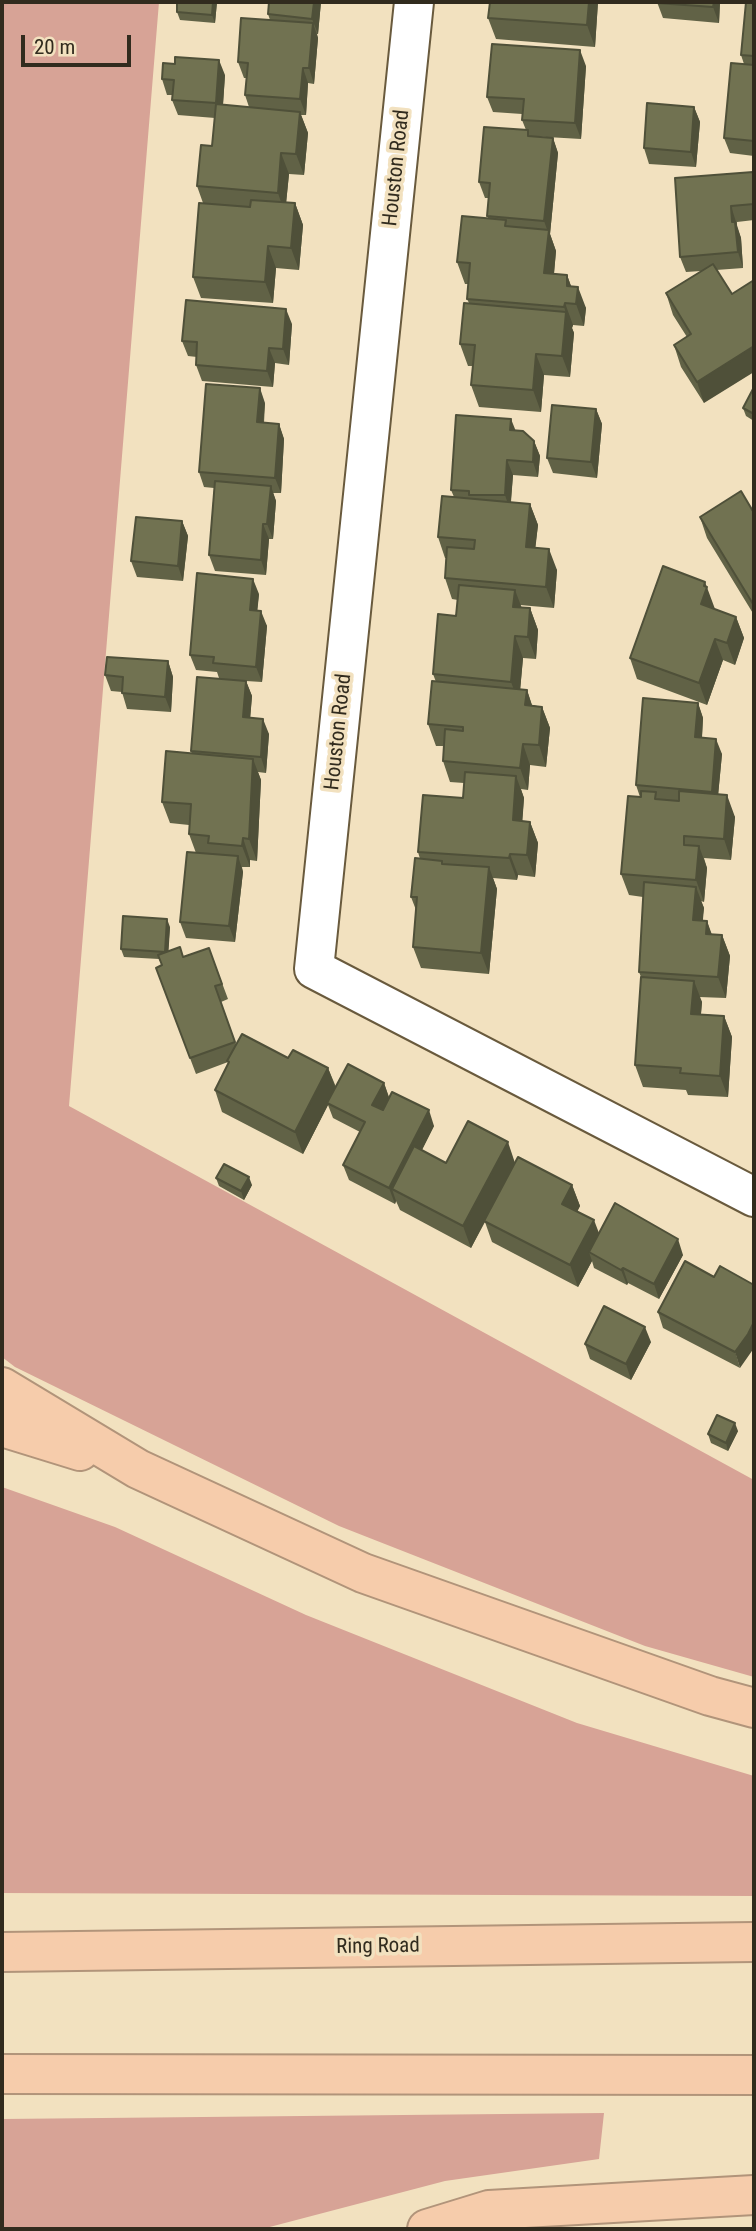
<!DOCTYPE html>
<html>
<head>
<meta charset="utf-8">
<style>
  body { margin:0 }
  #map { position:relative; width:756px; height:2231px; overflow:hidden; background:#f2e1bf; font-family:"Roboto Condensed",sans-serif }
  canvas { display:block }
  .frame { position:absolute; inset:0; border:4px solid #312b1e; pointer-events:none }
  .scale { position:absolute; left:21px; top:35px; width:110px; height:32px; box-sizing:border-box; border:4px solid #312b1e; border-top:0; padding-left:9px; font-size:21px; line-height:24px; white-space:nowrap; color:#312b1e; -webkit-text-stroke:5px #f2e1bf; paint-order:stroke }
</style>
</head>
<body>
<div id="map">
<canvas width="756" height="2231"></canvas>
<div class="frame"></div>
<div class="scale">20 m</div>
</div>
<script>
const ctx = document.querySelector('canvas').getContext('2d');
ctx.lineJoin = 'round';
function fillPath(path, color) {
  ctx.fillStyle = color;
  ctx.fill(path, 'evenodd');
}
function trace(path, color, width, dash) {
  ctx.strokeStyle = color;
  ctx.lineWidth = width;
  ctx.lineCap = dash ? 'butt' : 'round';
  ctx.setLineDash(dash || []);
  ctx.stroke(path);
}
function write(font, color, halo, rows, align = 'center') {
  ctx.font = font + ' "Roboto Condensed",sans-serif';
  ctx.lineWidth = 7;
  ctx.setLineDash([]);
  ctx.textBaseline = 'middle';
  ctx.strokeStyle = halo;
  ctx.fillStyle = color;
  for (const [text, x, y, turn = 0] of rows) {
    ctx.save();
    ctx.translate(x, y);
    ctx.rotate((+turn || 0) * Math.PI / 180);
    ctx.textAlign = isNaN(turn) ? turn : align;
    if (halo) ctx.strokeText(text, 0, 0);
    ctx.fillText(text, 0, 0);
    ctx.restore();
  }
}
fillPath(new Path2D(`
  M2,2H159L69,1106L754,1480V1677L645,1646L339,1526L15,1367L2,1357Z
  M2,1487L115,1527L306,1615L577,1723L754,1776V1896L2,1893Z
  M604,2113L599,2159L445,2181L262,2229H2V2119Z`), '#d7a396');
const street = new Path2D(`
  M414,2L314,969L754,1197`);
const highway = new Path2D(`
  M2,1387L138,1469L363,1573L710,1696L754,1708
  M2,1427L80,1451
  M2,1952L754,1942
  M2,2074L754,2075
  M427,2229L489,2210L754,2195`);
trace(street, '#695a3d', 42);
trace(highway, '#b1947a', 42);
trace(street, '#fff', 38);
trace(highway, '#f6ccab', 38);
fillPath(new Path2D(`
  M217,2L215,23L180,20L177,12Z
  M269,2H321L318,34H317L318,38L314,84L308,83L306,115H301L308,133L304,175L289,174L286,203H295L303,225L299,270L276,268L273,303L201,298L193,277L203,203L197,186L212,146L215,118L178,115L172,100L173,95H167L162,79L225,75L223,105L249,107L245,95L247,78H244L238,62L270,20L268,14Z
  M598,2L595,47L496,39L488,18Z
  M657,2H720L719,23L663,18Z
  M754,2V156L730,153L724,138L744,64L741,55Z
  M586,66L581,139L530,136L553,138L558,153L550,234L556,251L554,274L567,275L571,286L586,308L584,326L573,325L572,328L574,333L570,377L544,375L541,412L479,407L471,385L473,366H468L460,344L469,303L467,299L468,284H465L457,262L488,219L489,198H485L479,182L526,130L522,120V114L493,112L487,97Z
  M694,107L700,122L696,167L649,164L644,148Z
  M754,176V220L737,222V227L741,238L743,268L716,270L704,403L681,367L674,345L687,337L673,315L666,293L701,271L686,272L680,257Z
  M292,324L289,365L275,363L273,387L202,381L196,365L197,357L188,356L182,341Z
  M754,387V421L746,416L743,408Z
  M265,403L264,423L279,424L284,439L281,493H273L276,501L273,539H269L266,575L215,571L209,555L214,488L204,487L199,472Z
  M596,409L602,424L597,478L553,473L547,458Z
  M515,431L534,441L540,456L538,477L513,475L511,502L530,504L538,525L535,548L557,570L554,608L520,605L521,608H530L538,630L536,659L523,658L520,690H527L532,705L542,707L550,728L546,767L530,765L528,790L521,789L524,798L522,821L530,822L538,843L535,877L518,875L517,880L493,878L497,889L489,974L421,968L413,947L416,910L411,897L420,859L418,852L463,798L464,783L450,782L443,761L444,746H436L428,724L436,682L433,674L456,616L458,600L452,599L445,578L446,558H445L438,537L454,497L451,490Z
  M754,513V615L707,538L700,517Z
  M182,521L188,536L183,581L137,577L131,561Z
  M259,594L257,610L267,626L262,682L246,681L252,696L250,718L269,734L266,773L258,772L261,780L257,861L250,860V867H242L243,872L235,942L186,938L180,922L196,853L189,834V825L170,823L162,802L192,754L191,751L219,678L217,672L196,670L190,655Z
  M715,609L736,617L744,638L735,665L723,660L707,705L637,679L630,658Z
  M168,661L173,677L171,712L127,709L122,692L111,691L105,675Z
  M698,703L703,718L702,738L722,754L718,795L735,817L731,860L704,858L707,868L704,902L701,901L704,908L702,921H707L711,934L722,935L730,956L726,998L699,997L702,1002L701,1014L724,1016L732,1037L728,1097L688,1095L686,1090L643,1087L635,1065L641,977L639,972L643,897L629,895L621,874L640,797L636,785Z
  M170,927L168,951L183,957L209,948L228,999L221,1002L236,1044L328,1068L336,1087L384,1083L389,1097L434,1126L422,1150L446,1163L515,1162L572,1185L580,1206L577,1212L599,1233L683,1255L659,1299L628,1283L627,1285L594,1268L592,1261L578,1287L492,1242L485,1222L471,1248L400,1210L396,1201L395,1204L349,1180L343,1165L360,1132L333,1118L328,1105L303,1154L222,1112L215,1090L228,1064V1062L196,1074L156,968L162,965L159,959L124,957L121,949Z
  M216,1178L252,1185L244,1200L219,1186Z
  M714,1277L740,1368L663,1328L658,1312Z
  M651,1342L631,1380L590,1359L585,1344Z
  M738,1431L728,1451L711,1443L708,1434Z`), '#616246');
fillPath(new Path2D(`
  M213,2H217L215,23L212,15Z
  M314,2H321L318,34L312,19Z
  M589,2H598L595,47L587,25Z
  M714,2H720L719,23L713,7Z
  M313,23L318,38L314,84L309,68Z
  M580,50L586,66L581,139L575,123Z
  M219,60L225,75L222,118L216,103Z
  M303,68L308,83L306,115L300,99Z
  M694,107L700,122L696,167L691,152Z
  M300,112L308,133L304,175L296,154Z
  M553,138L558,153L550,234L556,251L552,294L544,273L548,232L544,221Z
  M281,153L289,174L285,214L278,193Z
  M295,203L303,225L299,270L291,248Z
  M731,206L741,238L743,268L738,252L732,222Z
  M268,246L276,268L273,303L265,282Z
  M567,275L575,297L567,286Z
  M578,287L586,308L584,326L576,304Z
  M565,303L573,325L572,328L574,333L570,377L562,356L566,313L564,307Z
  M286,309L292,324L289,365L283,349Z
  M754,346V372L704,403L697,382Z
  M269,348L275,363L273,387L267,371Z
  M536,354L544,375L541,412L533,390Z
  M260,388L265,403L262,437L257,422Z
  M596,409L602,424L597,478L591,462Z
  M511,419L517,434L510,430Z
  M279,424L284,439L281,493L275,478Z
  M534,441L540,456L538,477L533,462Z
  M507,460L513,475L510,510L505,495Z
  M271,486L276,501L273,539L267,524Z
  M530,504L538,525L533,569L526,547Z
  M182,521L188,536L183,581L178,566Z
  M263,524L269,539L266,575L261,560Z
  M549,549L557,570L554,608L546,587Z
  M253,579L259,594L256,625L250,610Z
  M705,582L715,609L701,604Z
  M515,590L523,611L513,607Z
  M530,608L538,630L536,659L528,637Z
  M261,611L267,626L262,682L256,667Z
  M736,617L744,638L735,665L727,643Z
  M515,636L523,658L519,703L511,682Z
  M715,639L723,660L707,705L699,683Z
  M168,661L173,677L171,712L165,697Z
  M246,681L252,696L249,733L243,717Z
  M527,690L534,712L525,705Z
  M698,703L703,718L701,752L695,737Z
  M542,707L550,728L546,767L539,745Z
  M263,719L269,734L266,773L261,757Z
  M716,739L722,754L717,807L712,792Z
  M523,744L530,765L528,790L520,768Z
  M253,759L261,780L257,861L249,839Z
  M516,776L524,798L521,841L513,820Z
  M727,795L735,817L731,860L724,839Z
  M530,822L538,843L535,877L527,855Z
  M243,838L250,860V867L242,846Z
  M699,846L707,868L704,902L696,880Z
  M510,854L518,875L517,880L509,858Z
  M238,856L243,872L235,942L229,926Z
  M489,867L497,889L489,974L481,953Z
  M696,887L704,908L701,941L693,920Z
  M167,919L170,927L168,960L165,952Z
  M707,921L715,943L706,934Z
  M722,935L730,956L726,998L718,977Z
  M694,981L702,1002L699,1035L691,1014Z
  M724,1016L732,1037L728,1097L720,1076Z
  M328,1068L336,1089L327,1103L328,1105L303,1154L295,1132Z
  M384,1083L389,1098L378,1120L372,1105Z
  M429,1110L434,1126L400,1193L392,1189L396,1201L395,1204L389,1188Z
  M508,1142L515,1163L471,1248L463,1226Z
  M249,1177L252,1185L244,1200L241,1191Z
  M572,1185L580,1206L570,1225L562,1204Z
  M594,1220L602,1241L589,1252L592,1261L578,1287L570,1265Z
  M678,1239L683,1255L659,1299L654,1284Z
  M623,1268L628,1283L627,1285L621,1270Z
  M754,1322V1348L740,1368L735,1352Z
  M645,1327L651,1342L631,1380L626,1364Z
  M735,1423L738,1431L728,1451L726,1443Z`), '#4f5039');
const building = new Path2D(`
  M177,2H213L212,15L177,12Z
  M269,2H314L312,19L268,14Z
  M490,2H589L587,25L488,18Z
  M657,2H714L713,7L657,3Z
  M746,2H754V56L741,55Z
  M241,18L313,23L309,68H303L300,99L245,95L248,63L238,62Z
  M492,44L580,50L575,123L522,120L524,99L487,97Z
  M175,57L219,60L216,103L172,100L174,80L162,79L163,63L175,64Z
  M731,63L754,65V141L724,138Z
  M647,103L694,107L691,152L644,148Z
  M216,104L300,112L296,154L281,153L278,193L197,186L201,145L212,146Z
  M484,127L528,130V136L553,138L544,221L487,216L490,183L479,182Z
  M753,172L754,204L731,206L732,222H735L738,252L680,257L675,178Z
  M251,200L295,203L291,248L268,246L265,282L193,277L199,203L250,207Z
  M462,216L506,220L505,226L549,230L544,273L567,275V286L578,287L576,304L565,303L564,307L467,299L470,263L457,262Z
  M713,264L732,294L754,280V346L697,382L674,345L691,334L666,293Z
  M186,300L286,309L283,349L269,348L267,371L196,365L197,342L182,341Z
  M464,303L566,312L562,356L536,354L533,390L471,385L475,345L460,344Z
  M206,384L260,388L257,422L279,424L275,478L199,472Z
  M754,387V414L743,408Z
  M552,405L596,409L591,462L547,458Z
  M456,415L511,419L510,430L523,431L534,441L533,462L507,460L505,495H469V491L451,490Z
  M215,481L271,486L267,524H263L261,560L209,555Z
  M741,491L754,513V603L753,604L700,517Z
  M442,496L530,504L526,547L549,549L546,587L445,578L447,547L474,549L475,540L438,537Z
  M136,517L182,521L178,566L131,561Z
  M663,566L705,582L704,586L707,587L701,604L736,617L727,643L715,639L699,683L630,658Z
  M197,573L253,579L250,610L261,611L256,667L213,663L214,657L190,655Z
  M459,585L515,590L513,607L530,608L528,637L515,636L511,682L433,674L438,614L456,616Z
  M107,657L168,661L165,697L122,693L123,677L105,675Z
  M197,677L246,681L243,717L263,719L261,757L191,751Z
  M432,681L527,690L525,705L542,707L539,745L523,744L520,768L443,761L445,729L463,731V727L428,724Z
  M643,698L698,703L695,737L716,739L712,792L636,785Z
  M166,751L253,759L249,839L243,838L242,846L208,843L209,836L189,834L191,804L162,802Z
  M465,772L516,776L513,820L530,822L527,855L510,854L509,858L418,852L423,795L463,798Z
  M641,791L656,792L655,799L679,801V791L727,795L724,839L684,836V845L699,846L696,880L621,874L628,796L641,797Z
  M187,852L238,856L229,926L180,922Z
  M415,858L442,861V864L489,867L481,953L413,947L417,897H411Z
  M644,882L696,887L693,920L707,921L706,934L722,935L718,977L639,972Z
  M123,916L167,919L165,952L121,949Z
  M180,947L183,957L209,948L222,984L215,986L235,1042L190,1058L156,968L162,965L158,955Z
  M641,977L694,981L691,1014L724,1016L720,1076L680,1073L681,1068L635,1065Z
  M242,1034L288,1058L293,1050L328,1068L295,1132L215,1090L229,1062L227,1061Z
  M348,1064L384,1083L372,1105L383,1110L392,1092L429,1110L389,1188L343,1165L365,1122L327,1103Z
  M468,1121L508,1142L463,1226L392,1189L414,1146L446,1163Z
  M518,1157L572,1185L562,1204L594,1220L570,1265L484,1221Z
  M224,1164L249,1177L241,1191L216,1178Z
  M615,1203L678,1239L654,1284L623,1268L621,1270L589,1252Z
  M685,1261L714,1277L720,1266L754,1285V1322L748,1334L735,1352L658,1312Z
  M604,1306L645,1327L626,1364L585,1344Z
  M717,1415L735,1423L726,1443L708,1434Z`);
fillPath(building, '#717251');
trace(building, '#4f5039', 2);
write('21px', '#312b1e', '#f2e1bf', [
  ["Houston Road",397,168,-84],
  ["Houston Road",339,732,-84],
  ["Ring Road",378,1947,-1]
]);
</script>
</body>
</html>
